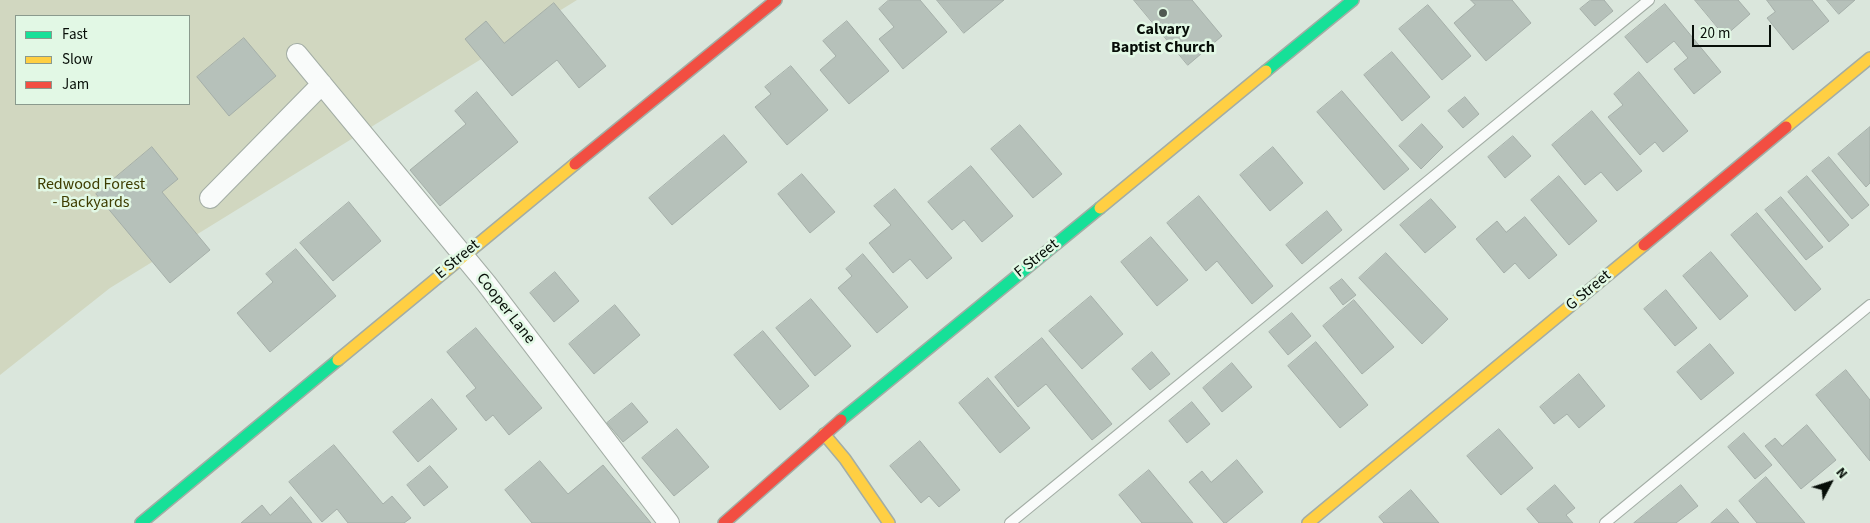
<!DOCTYPE html>
<html>
<head>
<meta charset="utf-8">
<style>
  body { margin:0 }
  #map { position:relative; width:1870px; height:523px; overflow:hidden; background:#dae6dc; font-family:"Source Sans 3",sans-serif }
  canvas { display:block }
  .legend { position:absolute; left:15px; top:15px; width:175px; height:90px; box-sizing:border-box; background:#e2f8e5; border:1px solid #8a9a8d; margin:0; padding:6px 9px; list-style:none; font-size:15px; color:#070e08 }
  .legend li { display:flex; align-items:center; gap:10px; height:25px }
  .legend b { width:25px; border:1px solid #8a9a8d }
  .north { position:absolute; left:1805px; top:458px; width:50px; height:50px; -webkit-text-stroke:4px #e2f8e5; paint-order:stroke; rotate:50deg; font-size:14px; font-weight:700; line-height:20px; text-align:center; color:#070e08 }
  .north::after { content:''; display:block; margin:auto; width:18px; height:22px; background:#070e08; clip-path:polygon(50% 0,100% 100%,50% 72%,0 100%) }
  .scale { position:absolute; left:1692px; top:25px; width:79px; height:22px; box-sizing:border-box; border:2px solid #070e08; border-top:0; padding-left:6px; font-size:15px; line-height:18px; white-space:nowrap; color:#070e08; -webkit-text-stroke:4px #e2f8e5; paint-order:stroke }
</style>
</head>
<body>
<div id="map">
<canvas width="1870" height="523"></canvas>
<ul class="legend">
<li><b style="height:6px;background:#16e098"></b>Fast</li>
<li><b style="height:6px;background:#ffcf43"></b>Slow</li>
<li><b style="height:6px;background:#f24e42"></b>Jam</li>
</ul>
<div class="north">N</div>
<div class="scale">20 m</div>
</div>
<script>
const ctx = document.querySelector('canvas').getContext('2d');
ctx.lineJoin = 'round';
function fillPath(path, color) {
  ctx.fillStyle = color;
  ctx.fill(path, 'evenodd');
}
function trace(path, color, width, dash) {
  ctx.strokeStyle = color;
  ctx.lineWidth = width;
  ctx.lineCap = dash ? 'butt' : 'round';
  ctx.setLineDash(dash || []);
  ctx.stroke(path);
}
function write(font, color, halo, rows, align = 'center') {
  ctx.font = font + ' "Source Sans 3",sans-serif';
  ctx.lineWidth = 5;
  ctx.setLineDash([]);
  ctx.textBaseline = 'middle';
  ctx.strokeStyle = halo;
  ctx.fillStyle = color;
  for (const [text, x, y, turn = 0] of rows) {
    ctx.save();
    ctx.translate(x, y);
    ctx.rotate((+turn || 0) * Math.PI / 180);
    ctx.textAlign = isNaN(turn) ? turn : align;
    if (halo) ctx.strokeText(text, 0, 0);
    ctx.fillText(text, 0, 0);
    ctx.restore();
  }
}
fillPath(new Path2D(`
  M0,0H577L110,288L0,375ZM16,16H189V104H16Z`), '#d1d7c0');
const building = new Path2D(`
  M889,0H920L947,32L903,69L879,39L894,27L879,9Z
  M937,0H1004L964,33Z
  M1134,0H1192L1222,36L1188,65Z
  M1471,0H1512L1531,23L1486,61L1454,23L1475,5Z
  M1591,0H1604L1613,11L1595,26L1580,9Z
  M1695,0H1738L1750,14L1725,36Z
  M1767,0H1812L1829,21L1793,50L1767,18L1775,12Z
  M1827,0H1855L1839,14Z
  M554,3L606,66L579,88L557,60L512,96L465,39L486,21L504,43Z
  M1665,4L1721,72L1694,94L1674,69L1688,58L1674,41L1647,63L1625,37Z
  M1428,5L1471,56L1442,80L1399,29Z
  M847,21L889,71L849,104L820,70L836,56L823,41Z
  M244,38L276,76L229,116L197,77Z
  M1392,52L1430,97L1402,121L1364,75Z
  M791,66L828,110L787,145L755,107L771,94L765,87Z
  M1639,72L1688,131L1663,152L1655,142L1640,155L1608,117L1623,105L1614,94Z
  M1342,91L1409,169L1384,190L1317,112Z
  M477,92L518,142L440,206L410,170L466,124L455,111Z
  M1465,97L1479,114L1463,128L1448,111Z
  M1592,111L1642,171L1617,191L1601,172L1585,185L1552,145Z
  M1422,124L1443,147L1421,169L1399,146Z
  M1020,125L1062,174L1033,198L991,149Z
  M1870,127V183L1866,187L1838,154Z
  M724,135L747,162L672,225L649,198Z
  M1513,136L1531,156L1505,178L1488,157Z
  M152,147L178,179L162,192L210,250L170,283L96,194Z
  M1273,147L1303,183L1270,211L1240,175Z
  M1829,157L1869,205L1852,219L1812,171Z
  M971,166L1013,216L982,242L964,220L952,230L928,202Z
  M802,174L835,212L810,233L778,194Z
  M1559,176L1597,221L1569,245L1531,200Z
  M1807,176L1849,225L1829,242L1788,192Z
  M895,189L952,258L927,279L910,259L893,273L869,243L891,225L874,206Z
  M1199,196L1273,286L1252,304L1217,261L1206,271L1167,223Z
  M1781,197L1823,247L1806,260L1765,210Z
  M1431,199L1456,227L1425,253L1400,225Z
  M349,202L381,241L333,281L300,243Z
  M1327,211L1342,230L1302,264L1286,245Z
  M1757,213L1821,289L1795,311L1731,235Z
  M1525,217L1557,255L1529,279L1515,263L1504,273L1476,239L1497,221L1506,232Z
  M1151,237L1188,280L1157,306L1121,262Z
  M296,249L336,296L270,352L237,313L273,282L266,274Z
  M1711,252L1748,296L1720,320L1683,276Z
  M1386,253L1448,319L1422,344L1359,278Z
  M863,254L908,307L877,333L838,288L852,276L846,269Z
  M555,272L579,301L554,322L530,293Z
  M1342,279L1356,295L1343,305L1330,288Z
  M1666,290L1697,328L1675,346L1644,309Z
  M1091,296L1123,334L1082,369L1049,331Z
  M811,299L851,346L815,376L776,328Z
  M1354,300L1394,347L1362,374L1323,326Z
  M615,305L640,335L594,374L569,344Z
  M1292,313L1311,336L1288,355L1269,332Z
  M476,328L542,408L509,435L493,415L486,421L466,396L476,388L447,352Z
  M763,331L809,386L780,410L734,355Z
  M1042,338L1112,424L1092,440L1046,384L1018,407L995,377Z
  M1316,342L1368,405L1340,428L1288,366Z
  M1710,344L1734,373L1701,400L1677,372Z
  M1152,352L1170,374L1150,390L1132,369Z
  M1232,363L1252,387L1222,412L1203,388Z
  M1846,370L1870,400V461L1816,395Z
  M1579,374L1605,406L1579,428L1567,414L1554,424L1540,407Z
  M988,378L1030,428L1000,453L959,403Z
  M432,399L457,429L418,462L393,432Z
  M1192,402L1210,424L1187,443L1169,421Z
  M632,403L648,422L623,442L607,423Z
  M1807,425L1836,460L1801,489L1765,446L1775,438L1782,446Z
  M677,429L709,467L674,496L642,458Z
  M1499,429L1533,468L1501,495L1467,456Z
  M1744,433L1772,465L1755,479L1728,447Z
  M920,441L960,490L939,507L929,496L921,503L890,466Z
  M334,445L383,504L392,496L411,518L404,523H348L337,509L322,522L289,482Z
  M1237,460L1263,492L1226,523H1224L1189,482L1202,471L1211,482Z
  M540,461L568,494L603,465L651,523H532L505,490Z
  M430,466L448,487L424,506L407,485Z
  M1149,470L1193,523H1142L1119,495Z
  M1766,477L1805,523H1757L1739,501Z
  M1555,485L1575,508L1566,515L1573,523H1539L1527,509Z
  M1681,485L1698,506L1676,523H1634Z
  M1411,490L1439,523H1384L1379,517Z
  M291,497L312,523H241L262,505L270,515Z
  M1727,509L1739,523H1711Z`);
fillPath(building, '#b6c1ba');
trace(building, '#a5afa9', 1);
const lane = new Path2D(`
  M1010,523L1649,0
  M1605,523L1870,305`);
const street = new Path2D(`
  M297,54L486,283L669,523
  M210,198L322,84`);
const fast = new Path2D(`
  M1266,71L1353,0
  M841,420L1100,208
  M141,523L338,360`);
const slow = new Path2D(`
  M1786,127L1870,58
  M1100,208L1266,71
  M338,360L575,164
  M824,434L845,459L889,523
  M1308,523L1644,245`);
const jam = new Path2D(`
  M575,164L776,0
  M1644,245L1786,127
  M724,523L841,420`);
trace(lane, '#a3ada5', 12);
trace(street, '#a3ada5', 22);
trace(fast, '#a3ada5', 14);
trace(slow, '#a3ada5', 14);
trace(jam, '#a3ada5', 14);
trace(lane, '#f9fbfa', 10);
trace(street, '#f9fbfa', 20);
trace(fast, '#16e098', 11);
trace(slow, '#ffcf43', 11);
trace(jam, '#f24e42', 11);
for (const [x, y, r, color] of [
  [1163,13,5,"#515a52"]
]) {
  const dot = new Path2D();
  dot.arc(x, y, r, 0, 2 * Math.PI);
  ctx.fillStyle = color;
  ctx.fill(dot);
  trace(dot, '#e2f8e5', 2);
}
write('bold 16px', '#070e08', '#e2f8e5', [
  ["Calvary",1163,30],
  ["Baptist Church",1163,48]
]);
write('16px', '#3e3d00', '#e2f8e5', [
  ["Redwood Forest",91,185],
  ["- Backyards",91,203]
]);
write('16px', '#070e08', '#e2f8e5', [
  ["F Street",1037,259,-39],
  ["E Street",458,260,-40],
  ["G Street",1589,291,-40],
  ["Cooper Lane",505,309,52]
]);
</script>
</body>
</html>
